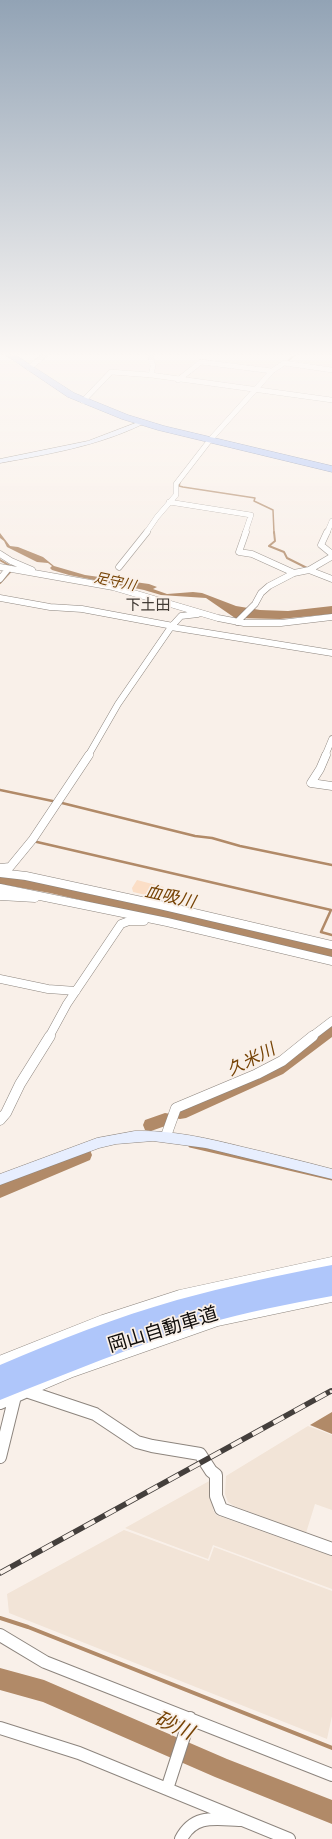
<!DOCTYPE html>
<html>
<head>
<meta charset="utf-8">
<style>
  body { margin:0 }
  canvas { display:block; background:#f9f0e9 }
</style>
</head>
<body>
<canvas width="332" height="1839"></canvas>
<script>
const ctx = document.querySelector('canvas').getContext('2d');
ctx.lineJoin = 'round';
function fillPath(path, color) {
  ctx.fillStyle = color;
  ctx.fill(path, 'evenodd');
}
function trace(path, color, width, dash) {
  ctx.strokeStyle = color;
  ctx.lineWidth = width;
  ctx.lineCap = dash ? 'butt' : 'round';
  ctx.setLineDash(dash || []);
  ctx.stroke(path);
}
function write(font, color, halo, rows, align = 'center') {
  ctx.font = font + ' "Alegreya Sans","Noto Sans JP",sans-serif';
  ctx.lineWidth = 3.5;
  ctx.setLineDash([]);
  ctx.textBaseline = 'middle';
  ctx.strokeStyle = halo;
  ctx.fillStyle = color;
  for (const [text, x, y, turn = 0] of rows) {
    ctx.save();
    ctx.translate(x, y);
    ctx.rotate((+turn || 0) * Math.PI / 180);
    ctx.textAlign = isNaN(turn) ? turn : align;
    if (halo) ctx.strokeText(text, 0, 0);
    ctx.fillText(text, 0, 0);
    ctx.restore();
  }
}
fillPath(new Path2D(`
  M308,1426L332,1435V1510L315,1504L306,1533L234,1506L228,1502L225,1494L226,1476Z
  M211,1480L213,1510L216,1515L332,1556V1589L213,1545L208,1559L125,1528Z
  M124,1530L209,1561L214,1547L332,1591V1716L327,1739L9,1613L7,1594Z`), '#f2e4d7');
fillPath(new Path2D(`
  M137,880L164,887L159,898L133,892L132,888Z`), '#fbdec6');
fillPath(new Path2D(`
  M0,533L10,546L18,547L43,557L54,566L85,575L149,584L157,587L153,589L167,594L193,592L202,593L236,606L260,610L288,611L332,606V614L280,619L235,618L206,598L161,595L144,590L69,575L52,570L50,568L52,566L48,563L37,562L7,547L4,541L0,538Z
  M332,1412V1434L310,1425Z`), '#b18a68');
trace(new Path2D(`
  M287,362L295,355
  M180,482L179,486L183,487L255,498L254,501L273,510L274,533`), '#b18a68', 1.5);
trace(new Path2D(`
  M274,532L275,541L269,546L284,552L287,558L309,569
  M0,560L12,567
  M0,583L11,571`), '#b18a68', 2);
trace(new Path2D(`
  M0,790L62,803L195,836L212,838L240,846L332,865
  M37,842L331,910L321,932L332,935`), '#b18a68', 2.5);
trace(new Path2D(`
  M190,1146L332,1179`), '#b18a68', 3);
trace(new Path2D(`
  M0,1618L28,1627L332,1748`), '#b18a68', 4);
fillPath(new Path2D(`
  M0,876L50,883L332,948V958L50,893L0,884Z
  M332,1023V1037L283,1074L186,1118L180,1119L174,1118L172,1113L174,1108L271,1066L327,1025Z
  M165,1113L171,1114L173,1119L171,1124L151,1131L145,1130L143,1125L145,1120Z
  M84,1148L90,1150L92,1155L90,1160L0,1198V1183Z
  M0,1668L44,1680L227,1759L332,1800V1824L215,1777L43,1702L0,1690Z`), '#b18a68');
const streetFar4 = new Path2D(`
  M150,355L153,366L151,375
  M29,368L45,355
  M178,380L201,362L272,371
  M83,401L111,372L151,375L332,400
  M169,502L251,515L245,533
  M146,533L157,517L176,495V484L210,440L272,371L284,363L332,370
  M327,533L332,521`);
const streetFar3 = new Path2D(`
  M246,532L239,552L252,554L294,573
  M0,554L11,561L32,570
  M0,567L113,587L218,618L244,623H281L332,617
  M119,567L147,532
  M309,570L332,579
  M0,579L8,569
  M0,598L50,607L82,609L173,626
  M237,622L255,604L261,593L269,586L294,573L309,570L331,557L332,554L321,545L327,532
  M171,627L332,653
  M88,756L118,704L171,627L181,616L198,614
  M325,756L332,739`);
const streetFar2 = new Path2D(`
  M326,755L320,769L311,783L332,786
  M0,868L10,867L33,839L89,755
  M0,873L26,876L160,905L332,945
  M0,888L167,922L332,961
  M0,896L35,898
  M0,979L48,989L76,991
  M49,1037L67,1004L121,924L129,921H144
  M311,1037L332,1021`);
const streetFar1 = new Path2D(`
  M0,1120L6,1113L20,1084L50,1036
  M166,1136L176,1108L257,1074L282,1061L313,1036
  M0,1361L103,1320L180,1295L332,1262
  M25,1391L29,1392
  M25,1392L72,1372L217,1321L332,1297`);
const street = new Path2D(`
  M26,1391L95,1414L137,1442L152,1446L200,1454L211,1471L216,1475V1496L221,1509L332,1549
  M0,1403L27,1391
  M0,1457L15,1396
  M0,1635L45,1662L332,1775
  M0,1728L79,1753L289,1839
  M167,1789L190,1718
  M181,1839C194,1814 215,1819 239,1820`);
const secondary = new Path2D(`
  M141,421L143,422V424C98,446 49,454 0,463V459L88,441Z
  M135,1131C172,1130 207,1138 243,1147C273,1154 302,1161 332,1169V1179L206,1148L153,1141L116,1144L99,1148L0,1185V1174L97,1138Z`);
const highway = new Path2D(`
  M6,355H15L74,393L128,415L164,426L332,466V472L158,430L122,419L68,397Z
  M332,1265V1296C289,1304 246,1312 205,1324C135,1345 68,1373 0,1400V1365C58,1340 117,1317 177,1300C228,1286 280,1275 332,1265Z`);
trace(streetFar4, '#8d857e', 5.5);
trace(streetFar3, '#8d857e', 7);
trace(streetFar2, '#8d857e', 9);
trace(streetFar1, '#8d857e', 11);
trace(street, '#8d857e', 14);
trace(secondary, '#8d857e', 1);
trace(highway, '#7785a6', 1);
trace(streetFar4, '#fff', 5);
trace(streetFar3, '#fff', 6);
trace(streetFar2, '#fff', 8);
trace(streetFar1, '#fff', 10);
trace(street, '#fff', 12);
fillPath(secondary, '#e7eefe');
fillPath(highway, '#afc6fa');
const railFar1 = new Path2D(`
  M330,1392L332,1391`);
const rail = new Path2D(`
  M0,1573L331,1391`);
trace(railFar1, '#443f3c', 4.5);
trace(rail, '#443f3c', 5.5);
trace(railFar1, '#f9f0e9', 3, [9]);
trace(rail, '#f9f0e9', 4, [12]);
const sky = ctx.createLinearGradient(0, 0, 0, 612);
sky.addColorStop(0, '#92a3b5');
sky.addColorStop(0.58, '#fcf8f5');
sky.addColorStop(1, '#fcf8f500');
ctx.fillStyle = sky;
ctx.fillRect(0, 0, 332, 612);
write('italic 14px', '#764305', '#f9f0e9', [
  ["足守川",115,582,12]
]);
write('15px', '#423b35', '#f9f0e9', [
  ["下土田",148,605]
]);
write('italic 17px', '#764305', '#f9f0e9', [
  ["血吸川",170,897,13],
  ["久米川",251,1060,-27]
]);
write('19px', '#100d0b', '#f9f0e9', [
  ["岡山自動車道",163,1330,-17]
]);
write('italic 20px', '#764305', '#f9f0e9', [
  ["砂川",174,1726,24]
]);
</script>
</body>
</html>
